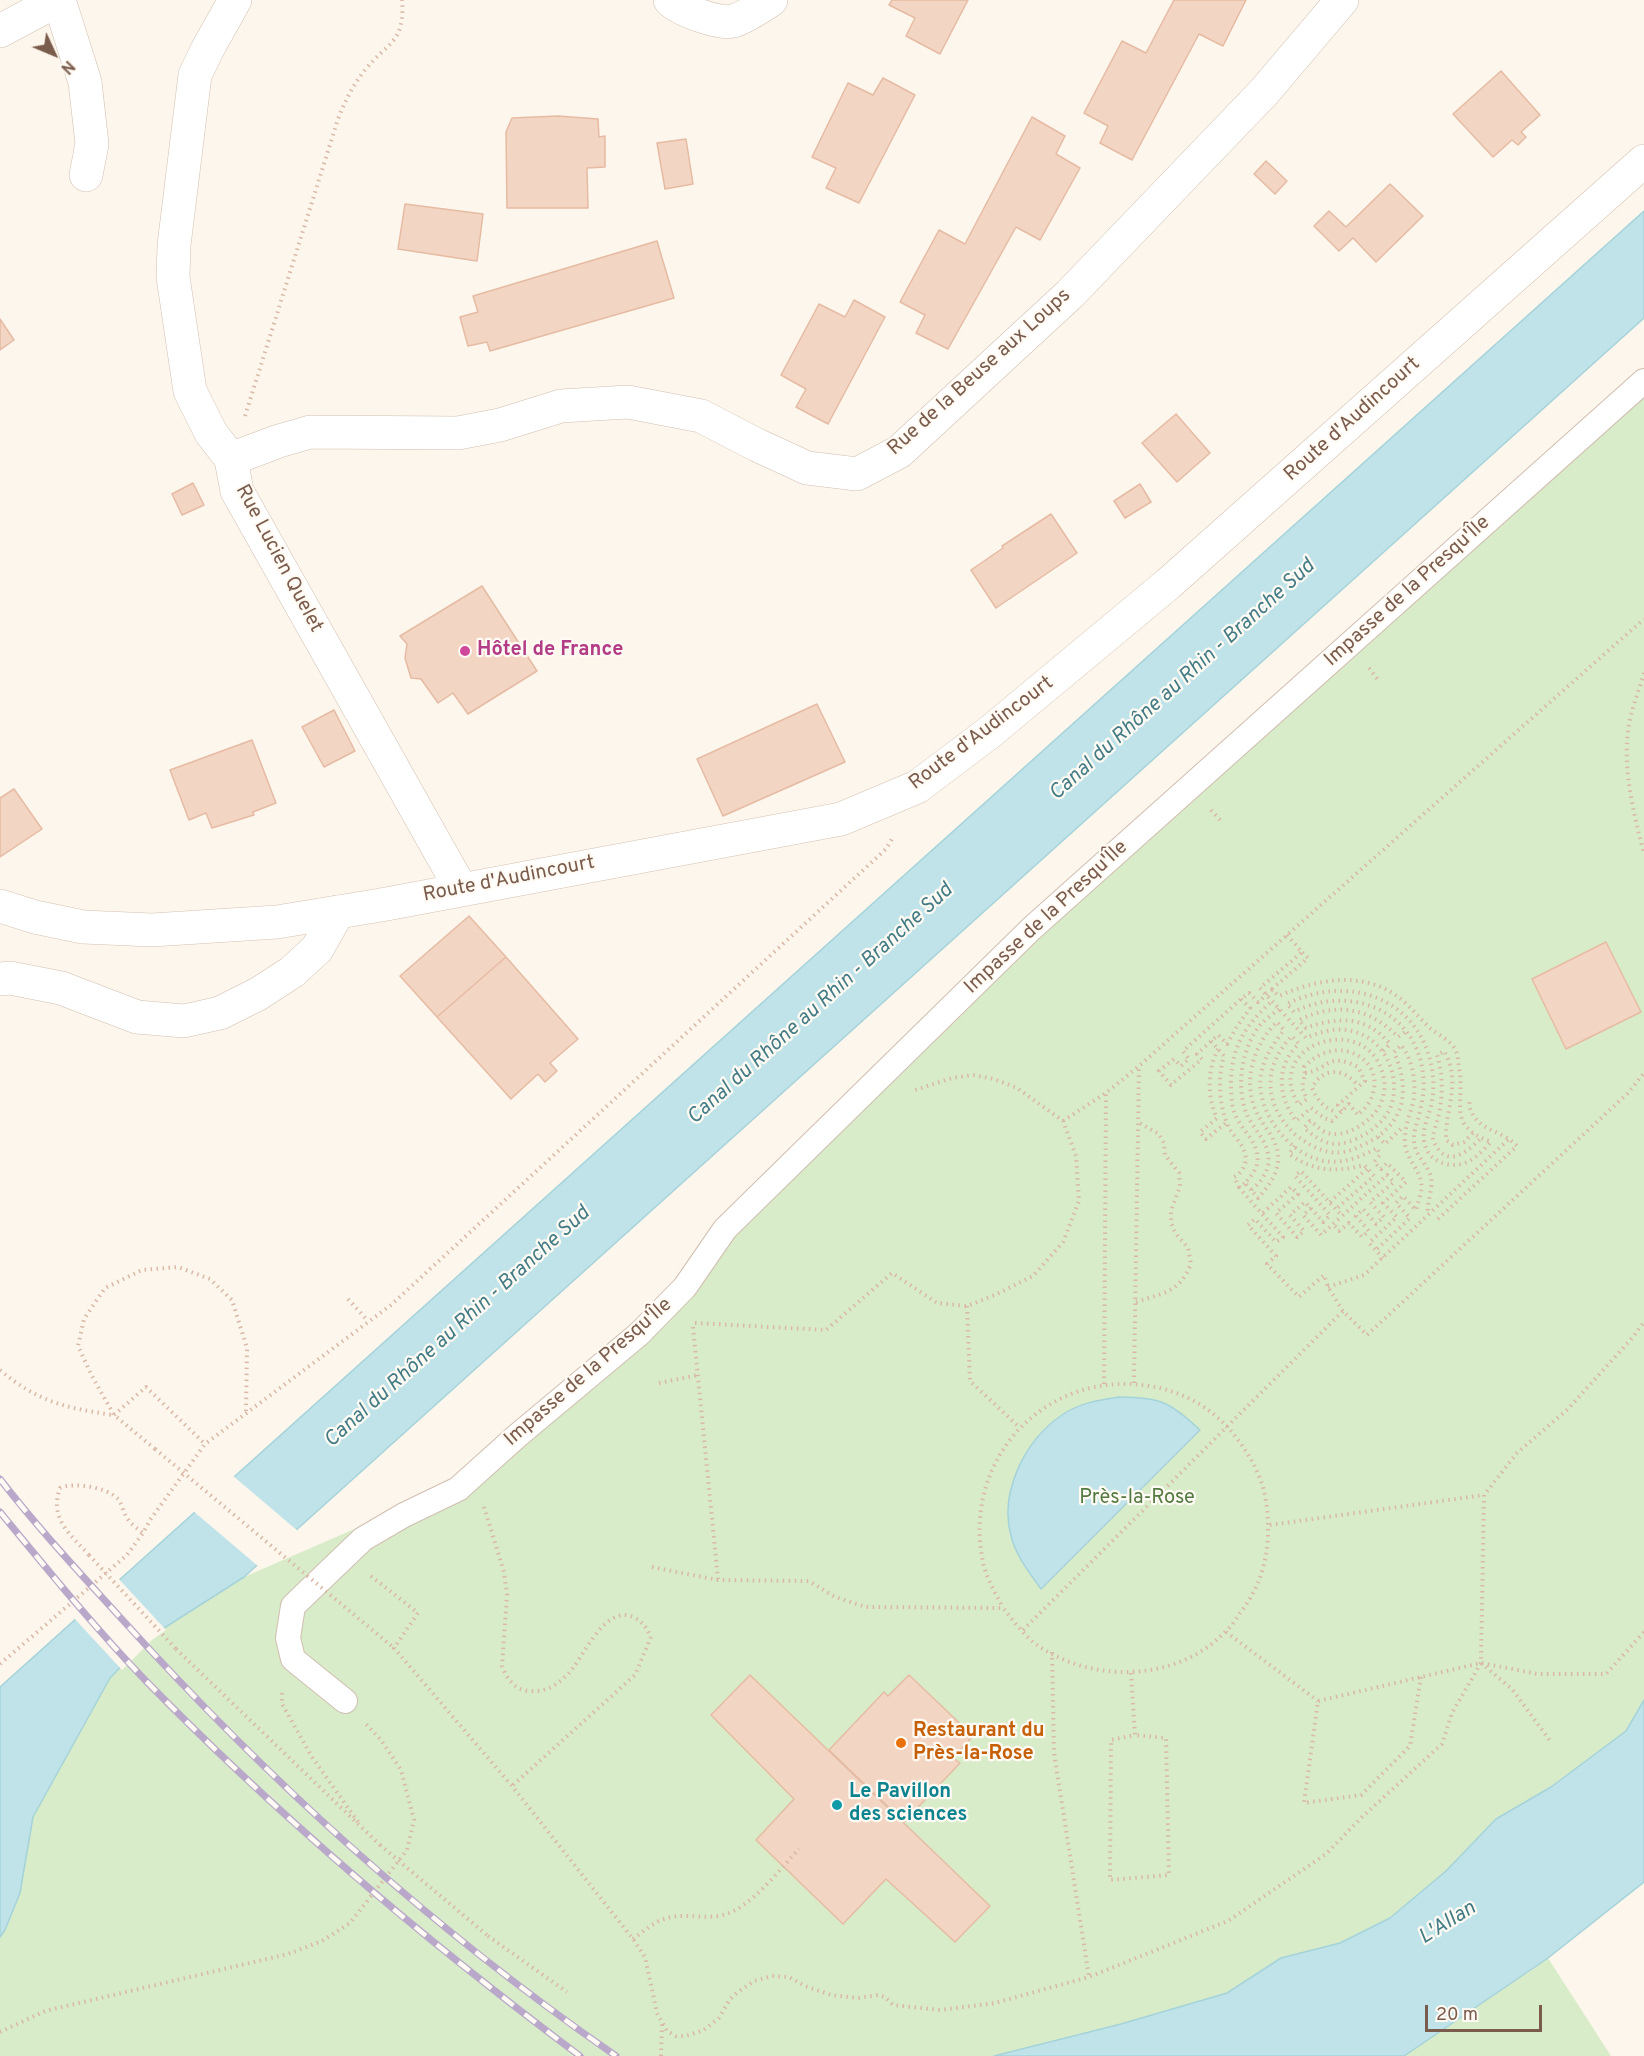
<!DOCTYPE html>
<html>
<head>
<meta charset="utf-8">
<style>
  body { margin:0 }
  #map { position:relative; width:1644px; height:2056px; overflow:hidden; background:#fdf6ec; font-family:Overpass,sans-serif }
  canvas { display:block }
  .north { position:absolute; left:24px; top:24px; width:60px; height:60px; -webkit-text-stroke:4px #fffaf3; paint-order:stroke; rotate:134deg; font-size:16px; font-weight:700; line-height:24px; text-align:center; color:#7a5c4d }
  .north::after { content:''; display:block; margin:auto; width:21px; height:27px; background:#7a5c4d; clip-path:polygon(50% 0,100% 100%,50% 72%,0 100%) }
  .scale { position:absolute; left:1425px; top:2005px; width:117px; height:27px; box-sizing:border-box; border:3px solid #7a5c4d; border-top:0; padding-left:8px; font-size:18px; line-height:21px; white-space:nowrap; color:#7a5c4d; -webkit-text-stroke:4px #fffaf3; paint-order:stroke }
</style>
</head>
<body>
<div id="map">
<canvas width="1644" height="2056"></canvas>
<div class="north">N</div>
<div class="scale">20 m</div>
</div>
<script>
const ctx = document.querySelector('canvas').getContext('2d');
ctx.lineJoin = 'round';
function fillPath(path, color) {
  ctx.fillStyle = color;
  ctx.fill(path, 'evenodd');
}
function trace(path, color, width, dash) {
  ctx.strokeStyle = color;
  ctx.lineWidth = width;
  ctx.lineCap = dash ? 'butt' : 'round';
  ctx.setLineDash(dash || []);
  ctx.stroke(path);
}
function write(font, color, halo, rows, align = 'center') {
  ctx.font = font + ' Overpass,sans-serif';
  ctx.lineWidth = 4.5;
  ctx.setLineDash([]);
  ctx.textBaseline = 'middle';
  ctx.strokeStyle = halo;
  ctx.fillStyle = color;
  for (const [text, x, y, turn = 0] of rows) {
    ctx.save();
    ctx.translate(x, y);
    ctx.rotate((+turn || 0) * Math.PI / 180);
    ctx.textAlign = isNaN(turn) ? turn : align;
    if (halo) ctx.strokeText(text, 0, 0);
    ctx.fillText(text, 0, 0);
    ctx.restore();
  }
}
fillPath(new Path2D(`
  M1644,381V1700L1626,1731L1551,1787L1496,1819L1446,1871L1390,1918L1340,1943L1281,1958L1227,1993L1121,2024L994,2056H0V1937L5,1930L20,1893L33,1817L110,1678L150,1637L244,1577L474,1477L594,1372L1031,929Z
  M1548,1958L1611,2056H1404Z`), '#d8ecc9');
const water = new Path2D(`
  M1644,211V318L244,1577L150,1637L110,1678L33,1817L20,1893L5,1930L0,1937V1687Z
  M1119,1397C1161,1398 1169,1401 1200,1430L1041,1589C1029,1572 1016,1556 1011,1536C999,1492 1025,1440 1062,1415C1079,1403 1099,1400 1119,1397Z
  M1644,1700V1882L1548,1958L1404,2056H994L1121,2024L1227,1993L1281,1958L1340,1943L1390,1918L1446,1871L1496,1819L1551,1787L1626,1731Z`);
fillPath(water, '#bfe3e8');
trace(water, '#a5d3da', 1.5);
fillPath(new Path2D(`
  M232,1475L299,1532L259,1567L192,1510Z
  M117,1577L166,1630L152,1640L122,1670L73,1617Z`), '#fdf6ec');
const building = new Path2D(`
  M892,0H968L940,54L906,36L915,18L889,5Z
  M1174,0H1246L1223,46L1199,34L1132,160L1100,143L1108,126L1084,113L1122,41L1146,53Z
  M1501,71L1540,115L1521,132L1526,137L1518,145L1512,140L1493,157L1453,114Z
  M883,78L915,95L859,203L826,188L836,168L812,157L848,83L873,95Z
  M558,116L598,119L599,137L605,136V167L587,168L588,208H507L506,132L512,118Z
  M1032,117L1065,136L1056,154L1080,168L1040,240L1016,227L948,349L916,333L925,315L900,302L939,230L965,244Z
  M686,139L693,184L665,189L657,143Z
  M1266,161L1287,181L1275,194L1254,174Z
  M1390,184L1423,216L1376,262L1353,238L1339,251L1314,226L1329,211L1346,227Z
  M405,204L483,214L477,261L398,249Z
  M657,241L674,298L490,351L487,342L468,346L460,317L478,312L473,296Z
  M854,300L885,317L828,424L796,407L806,389L781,375L819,304L845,317Z
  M0,319L14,340L0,350Z
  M1176,414L1210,453L1177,482L1142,443Z
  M193,483L204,505L182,515L172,494Z
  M1140,484L1151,502L1125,518L1114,501Z
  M1051,514L1077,553L996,608L971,570L1003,548L1002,546Z
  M482,586L537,671L468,714L453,693L438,703L421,679L411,678L405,658L407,644L400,636Z
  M817,704L845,762L723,816L697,759Z
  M334,710L355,751L324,767L302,727Z
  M252,740L276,803L253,812L254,815L212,828L206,813L189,820L170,770Z
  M14,789L42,829L0,857V798Z
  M469,916L506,957L437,1017L400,976Z
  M1606,942L1641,1012L1566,1049L1532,979Z
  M506,957L578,1039L550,1063L557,1071L545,1082L538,1074L511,1099L437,1017Z
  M750,1675L990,1906L955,1942L886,1879L843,1924L756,1840L794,1799L711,1715Z
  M909,1675L973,1736L953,1758L960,1763L904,1822L829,1750L884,1692L888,1696Z`);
fillPath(building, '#f3d5c3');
trace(building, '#e6bba3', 1.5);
const lane = new Path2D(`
  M345,1701L293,1659L288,1638L293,1606L363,1539L404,1515L458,1489L517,1436L639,1334L685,1287L725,1229L1031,929L1644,381`);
const street = new Path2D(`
  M59,0L85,82L92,144L86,175
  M235,0L207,50L195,75L174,245L173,277L190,391L211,433L231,459L237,491L461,889
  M670,0C680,10 720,25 733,21C744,18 762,6 771,0
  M0,31L58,0
  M231,459L279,441L310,432L458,433L500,425L561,406L628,402L701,416L757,445L807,468L857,474L899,452L1070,294L1264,92L1342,0
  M0,979L10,978L61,988L137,1017L184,1021L220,1013L258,994L292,972L317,949L338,912`);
const secondary = new Path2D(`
  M0,906L35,917L83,927L152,930L277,922L381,905L841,819L917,787L990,732L1168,584L1644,161`);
trace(lane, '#d1beb0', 26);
trace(street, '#d1beb0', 34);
trace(secondary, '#d6c0b0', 34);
trace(new Path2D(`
  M245,416L338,119C345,101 353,85 365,70C388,41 405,44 402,0
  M1369,668L1379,681
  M1644,673C1639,691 1630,712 1628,731C1623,773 1634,814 1644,854
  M1211,810L1221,821
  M1287,935L1302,952L1260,988L1306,1038C1318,1033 1332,1028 1346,1030C1382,1034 1402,1073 1391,1106C1386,1120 1371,1132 1358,1138C1334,1149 1324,1144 1304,1128L1310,1121C1315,1124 1319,1129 1325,1132C1344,1140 1369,1123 1379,1107C1385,1096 1386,1083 1382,1071C1362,1010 1261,1047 1299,1105L1307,1099L1302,1088L1305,1073C1329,1070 1327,1051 1358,1067L1365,1081L1338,1105L1342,1111
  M1272,989L1308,958L1302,952
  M1241,999L1250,1008L1236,1028L1227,1044L1218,1035L1197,1054L1202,1059L1171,1085L1159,1071L1174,1059L1181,1066L1189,1059L1183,1051L1241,999L1249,993L1258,1002L1272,990L1279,996C1314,980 1359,971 1394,994C1408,1003 1418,1017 1430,1028C1438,1035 1450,1040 1455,1049C1458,1054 1458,1061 1459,1067C1466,1105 1445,1124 1491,1142C1485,1148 1478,1156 1471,1160C1453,1171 1427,1163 1424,1141C1422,1130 1428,1117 1431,1106C1434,1094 1434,1081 1432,1069C1420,998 1348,973 1287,1004L1294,1012C1348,984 1416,1009 1423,1074C1425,1086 1423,1099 1420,1111C1418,1121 1413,1130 1414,1142C1415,1155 1426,1163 1430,1174C1435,1187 1426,1201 1428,1215
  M1279,1009C1273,1014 1266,1019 1261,1024C1241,1047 1235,1090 1248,1117C1254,1129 1266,1140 1268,1154C1271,1168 1262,1182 1251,1190L1258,1198C1268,1187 1279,1173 1278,1157C1278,1139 1263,1127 1256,1111C1242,1081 1254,1044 1277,1022L1284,1030C1273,1044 1264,1057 1261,1075C1255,1109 1287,1152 1320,1160C1339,1165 1360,1158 1377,1148L1380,1155L1374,1162L1381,1169L1387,1163L1406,1182L1383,1203L1397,1217L1369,1243L1383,1258
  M1211,1041L1224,1056C1217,1079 1219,1108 1230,1130C1235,1137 1243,1145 1245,1154C1248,1163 1242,1173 1234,1177L1239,1187L1245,1183
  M1218,1049C1207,1070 1207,1097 1217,1118L1200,1132L1206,1139L1227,1122
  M1383,1051L1390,1044C1366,1016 1339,1016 1306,1028L1299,1020C1336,1002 1369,1007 1398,1037L1405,1032
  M1305,1073L1304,1067C1341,1028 1393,1065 1368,1104C1366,1108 1361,1111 1358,1115L1349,1104L1332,1121L1324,1118L1311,1108L1296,1121C1278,1096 1275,1066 1299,1044L1292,1036C1261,1068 1264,1107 1297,1136C1307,1143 1317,1150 1330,1152C1343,1154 1353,1150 1365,1144C1405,1124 1411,1092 1394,1052L1401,1045C1413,1060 1417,1084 1413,1103C1409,1117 1404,1129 1405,1144C1407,1160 1419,1169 1421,1182C1423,1191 1418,1201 1416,1210L1403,1196L1396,1203L1410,1218L1376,1250
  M1333,1111C1322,1106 1317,1099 1312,1088C1323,1066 1345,1068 1358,1086
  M1063,1121L1106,1093L1139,1066L1644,619
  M1473,1133L1464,1142L1453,1145L1446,1140C1445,1109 1462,1082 1444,1051L1437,1055C1443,1074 1443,1094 1439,1114C1437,1122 1434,1130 1433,1137C1433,1142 1436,1146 1439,1150C1452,1166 1470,1149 1481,1138
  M1378,1137L1385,1144L1404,1126
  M1295,1146L1289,1154C1313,1171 1336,1173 1364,1165L1374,1176L1336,1209
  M1239,1187C1253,1205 1268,1220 1283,1237L1276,1242L1255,1219L1248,1225L1276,1256L1267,1264L1299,1297L1324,1275L1328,1287L1343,1311
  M1251,1190L1245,1183C1252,1175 1260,1166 1257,1154C1255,1139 1240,1128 1235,1114C1231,1104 1231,1092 1231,1081C1232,1045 1246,1025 1272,1001
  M1330,1202L1367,1169
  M1311,1208L1303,1215L1321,1235L1342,1216
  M1263,1213L1291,1187L1298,1194L1276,1213L1297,1237L1304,1231L1290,1215L1305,1202L1323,1222L1330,1215L1295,1176L1301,1171L1342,1216L1387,1175L1394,1182L1370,1202L1384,1217L1376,1224L1363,1209L1356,1216L1369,1231L1362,1237L1349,1223L1339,1231L1333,1224
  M1438,1219L1517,1146C1500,1128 1478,1133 1469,1106L1470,1098
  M1328,1287L1364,1275L1510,1138
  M348,1299L368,1321
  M1136,1302C1163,1293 1179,1293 1191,1264L1188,1248L1176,1234L1171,1223V1211L1180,1186L1179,1173L1165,1155L1164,1143L1159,1134L1138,1122
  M967,1306L970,1381L1019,1427
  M695,1323L826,1330L892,1273L937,1303L967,1306L995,1295L1033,1276L1063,1242L1079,1201L1076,1156L1063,1121L1017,1088L994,1079L973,1075L952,1078L915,1090
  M693,1327L718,1579
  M0,1370C38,1402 66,1408 113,1415
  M659,1383L698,1375
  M1134,1383L1139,1067
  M1104,1384L1106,1094
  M114,1415L146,1387L205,1444
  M155,1449L114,1415L92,1376L78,1346L84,1319L105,1288L142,1270L178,1267L210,1279L232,1300L247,1348L246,1411
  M484,1507L504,1572L507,1595L502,1666C507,1679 515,1691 531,1691C546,1692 557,1685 568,1674C583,1659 604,1604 633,1617C643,1622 646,1627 651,1637L635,1675L512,1786
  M1270,1525L1484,1495
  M89,1555C70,1534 49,1519 60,1488C74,1482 107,1487 118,1499C122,1504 123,1511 126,1516C130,1524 137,1528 143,1533
  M652,1567L718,1580L809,1581L835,1597L866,1607L1003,1608C1013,1620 1024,1636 1037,1645C1093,1684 1178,1682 1226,1631C1232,1626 1236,1619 1240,1613C1266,1580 1272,1542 1266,1501C1262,1476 1250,1455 1235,1436C1215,1410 1186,1393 1155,1387C1049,1366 961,1457 983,1562C986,1578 996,1594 1003,1608
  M371,1576L418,1613L394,1648L512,1786L633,1939L645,1957L657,2013L667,2031L676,2036H686L704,2030L719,2018L730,1999L738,1992L754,1981L772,1976L789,1977L805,1986L831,1995L858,1998L878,1995L885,1997L893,2005L940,2010L995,2003L1089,1977L1228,1921L1326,1854L1362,1817L1442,1744L1452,1713L1481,1663L1484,1495L1517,1453L1568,1409L1633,1337L1644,1322
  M1023,1630L1343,1311L1367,1335L1627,1094L1644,1073
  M1226,1632L1318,1701
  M176,1649L380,1845
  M1052,1652L1054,1753L1089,1977
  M1481,1663L1512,1689L1551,1742
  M0,1664L127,1555L143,1533L150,1520L205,1444L391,1305L886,849L892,839
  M1131,1673L1135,1735L1111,1740L1110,1880L1169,1875L1166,1738L1135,1735
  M1421,1677L1410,1746L1361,1795L1304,1803L1318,1701L1481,1663L1538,1674H1606L1644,1632
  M282,1693V1704L312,1757L358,1822
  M488,1936L567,1992
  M633,1939C643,1932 652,1923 664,1919C682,1912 704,1920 723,1915C750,1909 780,1869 799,1849
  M0,2032L45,2011L288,1954L322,1941L350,1923L407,1850L414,1820L401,1770L381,1740L366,1724
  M661,2056L662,2023`), '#d9b8a5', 4, [1.5, 4.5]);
trace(lane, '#fff', 24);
trace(street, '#fff', 33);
trace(secondary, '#fff', 33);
const rail = new Path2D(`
  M0,1479C37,1527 78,1571 119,1616C267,1780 434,1930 616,2056
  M0,1512C47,1569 94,1627 145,1680C280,1818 426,1941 580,2056`);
trace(rail, '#b9a8c9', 7);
trace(rail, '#fffaf3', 4.5, [14]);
trace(new Path2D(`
  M155,1449L394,1648
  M89,1555L176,1649
  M380,1845L488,1936`), '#d9b8a5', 4, [1.5, 4.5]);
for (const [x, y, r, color] of [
  [465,651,6,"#d1479c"],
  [901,1743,6,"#e8710a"],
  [837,1805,6,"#0f9aa8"]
]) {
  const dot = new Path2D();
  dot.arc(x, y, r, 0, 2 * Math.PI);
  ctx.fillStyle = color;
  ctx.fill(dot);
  trace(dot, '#fffaf3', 2);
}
write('20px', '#7a5c4d', '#fffaf3', [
  ["Rue de la Beuse aux Loups",980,373,-42],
  ["Route d'Audincourt",1353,420,-42],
  ["Rue Lucien Quelet",278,559,62],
  ["Impasse de la Presqu'Île",1408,592,-42],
  ["Route d'Audincourt",982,734,-37],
  ["Route d'Audincourt",509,880,-11],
  ["Impasse de la Presqu'Île",1047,918,-43],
  ["Impasse de la Presqu'Île",589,1373,-41]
]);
write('bold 20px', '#b23c85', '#fffaf3', [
  ["Hôtel de France",477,651]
], 'left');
write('20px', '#537a41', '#fffaf3', [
  ["Près-la-Rose",1137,1499]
]);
write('bold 20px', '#c56008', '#fffaf3', [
  ["Restaurant du",913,1732],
  ["Près-la-Rose",913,1755]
], 'left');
write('bold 20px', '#0d838f', '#fffaf3', [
  ["Le Pavillon",849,1793],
  ["des sciences",849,1816]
], 'left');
write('italic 21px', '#437c86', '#fffaf3', [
  ["Canal du Rhône au Rhin - Branche Sud",1183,681,-42],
  ["Canal du Rhône au Rhin - Branche Sud",821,1005,-42],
  ["Canal du Rhône au Rhin - Branche Sud",458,1328,-42],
  ["L'Allan",1448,1924,-32]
]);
</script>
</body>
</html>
